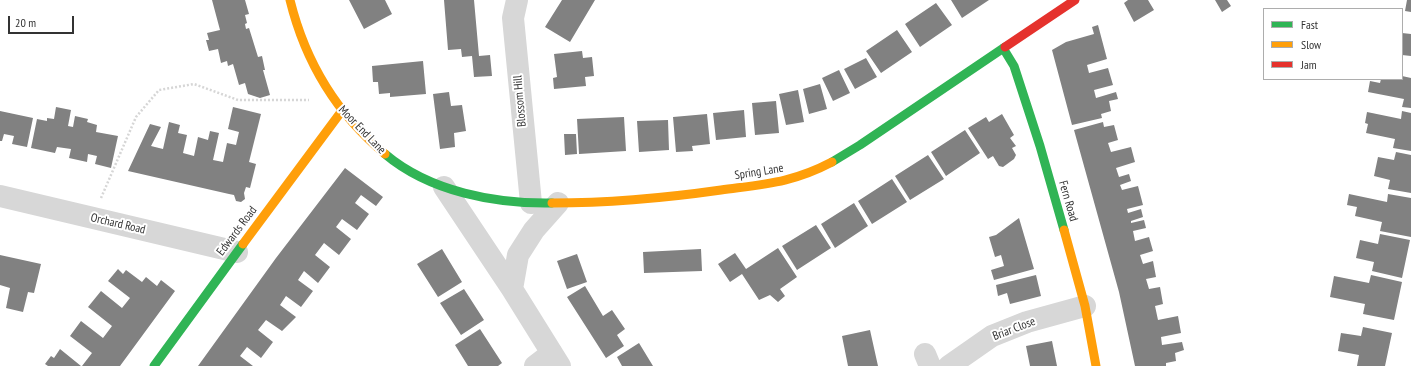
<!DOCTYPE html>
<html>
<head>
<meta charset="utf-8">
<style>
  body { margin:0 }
  #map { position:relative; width:1411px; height:366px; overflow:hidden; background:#fff; font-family:"PT Sans Narrow",sans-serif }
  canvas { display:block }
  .legend { position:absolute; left:1263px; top:8px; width:140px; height:72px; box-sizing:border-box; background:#fff; border:1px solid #adadad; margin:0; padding:5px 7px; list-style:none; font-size:12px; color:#333 }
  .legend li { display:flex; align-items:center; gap:8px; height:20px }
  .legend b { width:20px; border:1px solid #adadad }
  .scale { position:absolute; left:8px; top:16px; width:66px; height:18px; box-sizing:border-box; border:2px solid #333; border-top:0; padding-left:5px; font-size:12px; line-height:14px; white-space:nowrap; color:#333; -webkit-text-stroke:3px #fff; paint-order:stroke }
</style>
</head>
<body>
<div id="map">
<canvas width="1411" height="366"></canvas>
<ul class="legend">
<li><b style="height:5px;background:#30b455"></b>Fast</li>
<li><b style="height:5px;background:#ff9f0a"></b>Slow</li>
<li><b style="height:5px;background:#e5322d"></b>Jam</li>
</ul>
<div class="scale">20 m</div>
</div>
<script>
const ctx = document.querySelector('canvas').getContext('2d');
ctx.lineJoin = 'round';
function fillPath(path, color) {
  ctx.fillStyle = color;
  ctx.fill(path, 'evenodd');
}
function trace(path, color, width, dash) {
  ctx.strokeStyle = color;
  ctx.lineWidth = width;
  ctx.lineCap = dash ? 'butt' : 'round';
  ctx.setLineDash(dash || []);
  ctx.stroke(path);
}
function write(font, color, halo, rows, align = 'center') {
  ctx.font = font + ' "PT Sans Narrow",sans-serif';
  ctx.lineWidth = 4;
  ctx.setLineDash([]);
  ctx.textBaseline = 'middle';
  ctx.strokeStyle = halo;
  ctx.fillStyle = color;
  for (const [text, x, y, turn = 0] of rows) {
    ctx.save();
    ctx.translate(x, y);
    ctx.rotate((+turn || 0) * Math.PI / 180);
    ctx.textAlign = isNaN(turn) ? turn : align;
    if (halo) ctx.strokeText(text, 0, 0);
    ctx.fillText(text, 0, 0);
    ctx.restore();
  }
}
fillPath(new Path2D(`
  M212,0H245L249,14L245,15L247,23L245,24L246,29L249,28L258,57L262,56L265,70H263L270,95L260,98L248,94L245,83L239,85L233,64L228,66L227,61L221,63L218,49L209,51L206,40H209L207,33L220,30Z
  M349,0H385L392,14L364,29Z
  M444,0H474L479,56L490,55L492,76L474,77L472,56L462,57L461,49L448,50Z
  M562,0H595L570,42L545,27Z
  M951,0H989L962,18Z
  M1128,0H1148L1154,10L1134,22L1124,3Z
  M1215,0H1227L1231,6L1222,12Z
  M1407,0H1411V12L1405,11Z
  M936,3L952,25L920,47L905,24Z
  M1098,25L1107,59L1087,65L1089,73L1108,68L1113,85L1094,90L1096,98L1116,92L1118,99L1109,101L1111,111L1101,114L1102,118L1072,125L1052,50L1066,42L1094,34L1092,27Z
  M897,30L912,52L881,73L866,51Z
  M1402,33L1411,34V56L1402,55Z
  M582,51L583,58L592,57L594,76L585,77L586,86L554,89L553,78L557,77L554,54Z
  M866,58L877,77L855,89L844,69Z
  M423,61L426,94L390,97V93L379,94L378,82H373L372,66Z
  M839,70L850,93L833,101L822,78Z
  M1402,76L1411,78V108L1402,107L1404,99L1368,92L1370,81L1380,83L1381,79H1402Z
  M820,84L827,109L809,114L803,89Z
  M798,90L804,122L786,125L779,94Z
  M449,92L451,106L462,105L466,131L454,133L455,147L440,149L433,94Z
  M776,101L779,133L755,135L752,103Z
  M56,107L71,110L68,126L73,127L75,116L88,119L87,122L97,125L96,132L118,136L111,168L95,164L97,156L88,154L87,162L69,158L71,149L57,147L55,153L31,148L37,119L47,121V118L54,119Z
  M233,107L261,114L249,162L256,164L250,188L246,187L244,193L245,199L241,202L236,201L234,195L229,194L128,171L150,124L161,127L151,146L163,149L169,122L180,125L178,133L187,135L183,153L194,156L198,137L208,140L210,131L219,133L213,160L223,162L227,143L236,145L239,132L228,129Z
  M744,110L746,137L716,140L713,113Z
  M0,111L33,118L27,147L12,144L14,136L4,134L2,141H0Z
  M1402,111L1411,113V151L1393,148L1395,139L1366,133L1368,124L1365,123L1367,112L1401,119Z
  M707,114L710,144L692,146L693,151L676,152L673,117Z
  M1002,114L1014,135L1010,138L1016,146L1012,148L1016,155L1014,159L1003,167L999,166L993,156L988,159L968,128L986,117L989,122Z
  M624,117L626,151L579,154L577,119Z
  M668,120L669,150L639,152L637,121Z
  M1103,122L1104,127L1114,125L1118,140L1108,143L1111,152L1131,147L1135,162L1116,168L1119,177L1129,174L1131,181L1120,185L1122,190L1138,186L1143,205L1127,209L1128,213L1141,209L1143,217L1131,221V223L1144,220L1146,228L1133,231L1135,241L1149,237L1153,251L1140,255L1143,264L1153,261L1156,277L1146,279L1149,289L1160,287L1163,304L1155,306L1158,320L1178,316L1181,333L1161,337L1162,345L1182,342L1184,350L1175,353L1176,361L1166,363V366H1135L1119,292L1074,130Z
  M965,130L980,153L946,176L931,152Z
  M564,134H576L577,154L565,155Z
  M1396,152L1411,155V193L1388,189L1390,180L1374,176L1378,157L1394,160Z
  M928,155L944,179L910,200L895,176Z
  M345,168L383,197L376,206L361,195L355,203L369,214L357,230L342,219L336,227L351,239L339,255L324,243L315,255L330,267L318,283L304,271L298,280L313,291L301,307L286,296L280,305L296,317L282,331L266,320L258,330L273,342L261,358L247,347L240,356L253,366H198L276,258Z
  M892,179L907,202L872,224L858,201Z
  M1349,194L1387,202L1388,194L1411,198V237L1380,231L1382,222L1355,216L1357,207L1347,205Z
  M854,203L868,226L835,248L821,224Z
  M1019,218L1034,269L994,280L991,270L1004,266L1001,255L995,257L989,237L996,235Z
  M816,225L831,248L797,270L782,246Z
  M1380,234L1410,240L1402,278L1372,271L1374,262L1356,258L1360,240L1378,244Z
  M778,248L797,277L780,289L785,296L778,302L770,295L759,300L742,274L730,282L718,264L735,253L746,269Z
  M442,249L462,282L438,297L417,264Z
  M701,249L702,271L644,273L643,252Z
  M577,254L587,282L567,289L557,261Z
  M0,255L41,264L34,293L28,292L23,312L6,308L10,288L0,285Z
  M118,269L123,274L126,270L142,282L146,277L157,286L161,280L175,291L120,366H82L92,353L70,336L81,321L103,338L112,326L88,307L101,291L122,308L130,298L108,281Z
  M1036,275L1041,296L1010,304L1007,293L998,296L996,285Z
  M1371,275L1402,282L1394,320L1363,314L1365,304L1330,297L1334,276L1369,283Z
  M585,286L603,316L612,310L625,329L617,335L624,346L606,358L567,297Z
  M464,289L484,320L461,335L440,303Z
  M1363,327L1392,333L1385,366H1357L1359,355L1338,351L1341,333L1361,336Z
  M480,329L502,363L498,366H468L455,345Z
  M870,330L878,366H848L842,336Z
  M1052,341L1057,366H1030L1026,346Z
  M639,343L653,366H622L617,357Z
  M60,349L81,366H48L45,364L51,356L54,358Z`), '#818181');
trace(new Path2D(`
  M101,198L136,117L159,90L194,84L238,100H309`), '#d6d6d6', 2.5, [2, 2]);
trace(new Path2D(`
  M517,0L513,18L531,203
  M444,187L512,289L560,366
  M0,196L237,252
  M512,289L518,255L534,230L558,203
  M925,354L930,366
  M535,366L552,353
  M949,366L992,336L1027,322L1085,306`), '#d7d7d7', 22);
trace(new Path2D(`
  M1003,48L1014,66L1040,146L1064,230
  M385,154C430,192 496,204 552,203
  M832,162L860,145L1005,47
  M154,366L243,244`), '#30b455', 9);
trace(new Path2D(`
  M290,0C305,61 337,114 385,154
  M552,203C609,203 665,198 721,190C765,184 792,183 832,162
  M1064,230L1085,306L1096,366
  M243,244L341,112`), '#ff9f0a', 9);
trace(new Path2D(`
  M1005,47L1075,0`), '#e5322d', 9);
write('12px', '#333', '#fff', [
  ["Blossom Hill",520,101,-95],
  ["Moor End Lane",362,130,46],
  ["Spring Lane",759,172,-9],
  ["Fern Road",1068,201,74],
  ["Orchard Road",118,224,13],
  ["Edwards Road",237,231,-53],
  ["Briar Close",1014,329,-21]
]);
</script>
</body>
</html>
